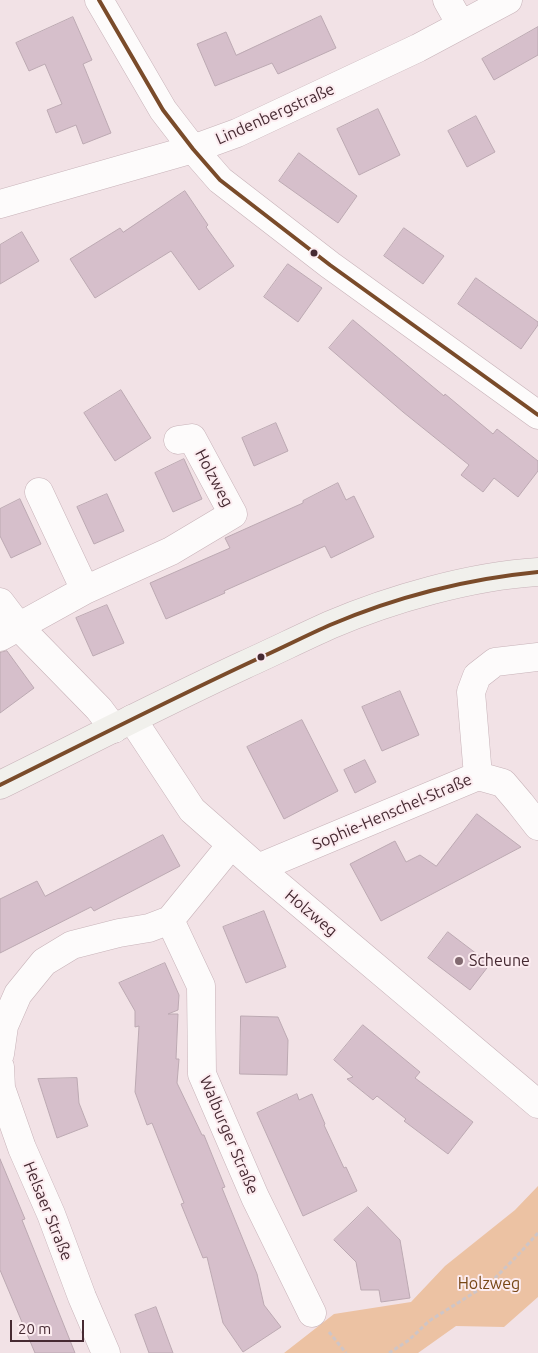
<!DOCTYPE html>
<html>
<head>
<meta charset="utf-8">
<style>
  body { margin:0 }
  #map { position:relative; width:538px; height:1353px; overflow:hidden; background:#f2e2e6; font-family:Ubuntu,sans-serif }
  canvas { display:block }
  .scale { position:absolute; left:10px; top:1320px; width:74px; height:22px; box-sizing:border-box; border:2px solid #462a32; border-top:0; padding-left:6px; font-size:15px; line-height:18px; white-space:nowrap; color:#462a32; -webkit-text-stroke:4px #fcecf0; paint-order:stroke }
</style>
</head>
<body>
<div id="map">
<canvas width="538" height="1353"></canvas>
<div class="scale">20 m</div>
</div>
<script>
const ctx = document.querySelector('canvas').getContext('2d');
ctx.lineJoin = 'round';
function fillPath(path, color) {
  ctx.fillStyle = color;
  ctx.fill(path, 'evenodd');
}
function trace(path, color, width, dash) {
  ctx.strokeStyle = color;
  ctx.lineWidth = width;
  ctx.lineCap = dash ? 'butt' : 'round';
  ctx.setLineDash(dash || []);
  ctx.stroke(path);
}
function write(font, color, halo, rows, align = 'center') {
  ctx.font = font + ' Ubuntu,sans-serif';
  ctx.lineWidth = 4;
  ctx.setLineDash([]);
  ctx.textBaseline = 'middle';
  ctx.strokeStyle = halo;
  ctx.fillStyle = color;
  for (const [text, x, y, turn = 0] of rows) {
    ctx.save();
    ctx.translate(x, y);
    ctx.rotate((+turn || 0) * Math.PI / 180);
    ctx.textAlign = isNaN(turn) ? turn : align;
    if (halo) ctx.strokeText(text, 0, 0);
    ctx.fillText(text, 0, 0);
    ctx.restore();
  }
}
fillPath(new Path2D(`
  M538,1186V1297L504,1327L456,1326L418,1353H284L334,1314L411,1302L445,1266L515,1210Z`), '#ecc2a3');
const building = new Path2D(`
  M321,16L336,48L278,74L272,63L215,86L197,44L226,32L236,55Z
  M73,17L92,60L83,64L111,133L83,144L76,125L56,133L47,110L62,104L45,64L29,71L16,43Z
  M538,27V55L494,80L482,59Z
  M378,109L400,155L359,175L337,129Z
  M476,116L495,152L467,167L448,131Z
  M299,153L357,196L338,223L279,181Z
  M185,191L208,225L206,227L234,266L199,290L171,251L95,298L70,259L120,228L123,232Z
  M404,228L444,256L423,284L384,256Z
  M22,232L39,261L0,284V245Z
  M288,264L322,288L298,322L264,297Z
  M476,278L538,322V325L521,349L458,304Z
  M353,320L444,396L445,394L493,434L497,429L538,461V471L518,497L494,478L483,492L461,475L469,465L403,412L329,348Z
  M121,390L151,438L115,461L84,413Z
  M276,423L288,451L254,466L242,438Z
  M184,459L202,499L173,512L155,473Z
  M338,483L346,500L354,496L374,537L331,558L325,546L224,591L225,593L166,619L150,583L230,548L225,538L303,503V501Z
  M107,494L124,531L94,544L77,507Z
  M20,499L41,544L11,558L0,536V509Z
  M107,605L124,643L93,656L76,618Z
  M7,651L34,688L0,713V653Z
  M400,691L419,735L382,751L362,707Z
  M302,720L338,791L284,819L247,747Z
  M365,760L376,782L355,793L344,770Z
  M477,814L521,847L381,921L350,864L395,841L406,862L420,855L436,866Z
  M163,835L180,866L94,911L91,907L0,953V899L37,881L45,896Z
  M264,911L286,967L246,983L223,927Z
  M448,932L490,964L470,990L428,958Z
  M165,963L179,995L178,1010L168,1014H178L176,1059H179L177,1083L202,1135H204L225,1187L222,1188L257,1274L264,1305L281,1327L243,1352L223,1323L207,1257L203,1258L181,1204L184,1203L152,1123L147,1125L135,1092L139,1026L135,1027V1011L119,983Z
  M241,1016L278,1017L288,1040L287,1075L240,1074Z
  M363,1025L420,1072L415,1078L473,1122L448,1154L404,1121L406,1119L377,1096L373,1100L347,1079L353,1077L334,1060Z
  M77,1078L79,1103L88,1126L57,1138L38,1079Z
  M297,1094L299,1100L312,1094L325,1124L324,1125L344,1168L346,1167L357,1191L303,1216L257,1113Z
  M0,1159L25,1219L22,1220L75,1353H35L0,1270Z
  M368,1207L400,1240L410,1298L381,1302L379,1290H361L356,1262L334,1240Z
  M156,1307L173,1353H149L135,1315Z`);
fillPath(building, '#d6bfcb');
trace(building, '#bca9b2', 1);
const minor = new Path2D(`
  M99,0L163,110L193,149L220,180L330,265L538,415
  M447,0L461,25
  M0,204L193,149L237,133L418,48L508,0
  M39,492L85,590
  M0,602L19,627L99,709L114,729
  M0,637L85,590L171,551L233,514L192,438L178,440
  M132,719L192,810L258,868L538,1104
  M478,776L471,692L477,676L495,662L538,657
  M258,868L478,776L503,783L520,803L538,826
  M170,920L201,986L202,1074L255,1197L312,1313
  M0,1054L4,1026L18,994L44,962L72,945L119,933L149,928L170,920L231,845
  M0,1067L1,1088L22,1148L51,1214L82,1297L106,1353`);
const secondary = new Path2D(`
  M0,785C81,745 162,703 244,665C273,652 301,638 330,625C391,599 471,576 538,572`);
trace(minor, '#c7b2b8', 29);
trace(secondary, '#c7b2b8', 29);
trace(new Path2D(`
  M329,1332L346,1353
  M389,1353L409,1340L429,1321L491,1282L517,1256L538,1233`), '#cec5c7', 3, [4, 2.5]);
trace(minor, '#fdfbfb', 28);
trace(secondary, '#f1f0ec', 28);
trace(new Path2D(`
  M99,0L163,110L193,149L220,180L330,265L538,415
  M0,785C85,743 169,700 255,660C280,649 305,636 330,625C396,597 466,579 538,572`), '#7a4b2a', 4);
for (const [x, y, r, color] of [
  [314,253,4.5,"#462a32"],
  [261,657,4.5,"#462a32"],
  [459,961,5,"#826a71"]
]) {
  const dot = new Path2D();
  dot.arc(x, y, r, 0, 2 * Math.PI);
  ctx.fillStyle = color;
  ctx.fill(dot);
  trace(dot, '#fcecf0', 2);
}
write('16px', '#462a32', '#fcecf0', [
  ["Lindenbergstraße",275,114,-24],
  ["Holzweg",214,478,62],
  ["Sophie-Henschel-Straße",392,812,-23],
  ["Holzweg",311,913,40],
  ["Walburger Straße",229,1135,67],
  ["Helsaer Straße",48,1211,68]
]);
write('16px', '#462a32', '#fcecf0', [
  ["Scheune",469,961]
], 'left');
write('16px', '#774716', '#fcecf0', [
  ["Holzweg",489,1284]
]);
</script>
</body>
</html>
